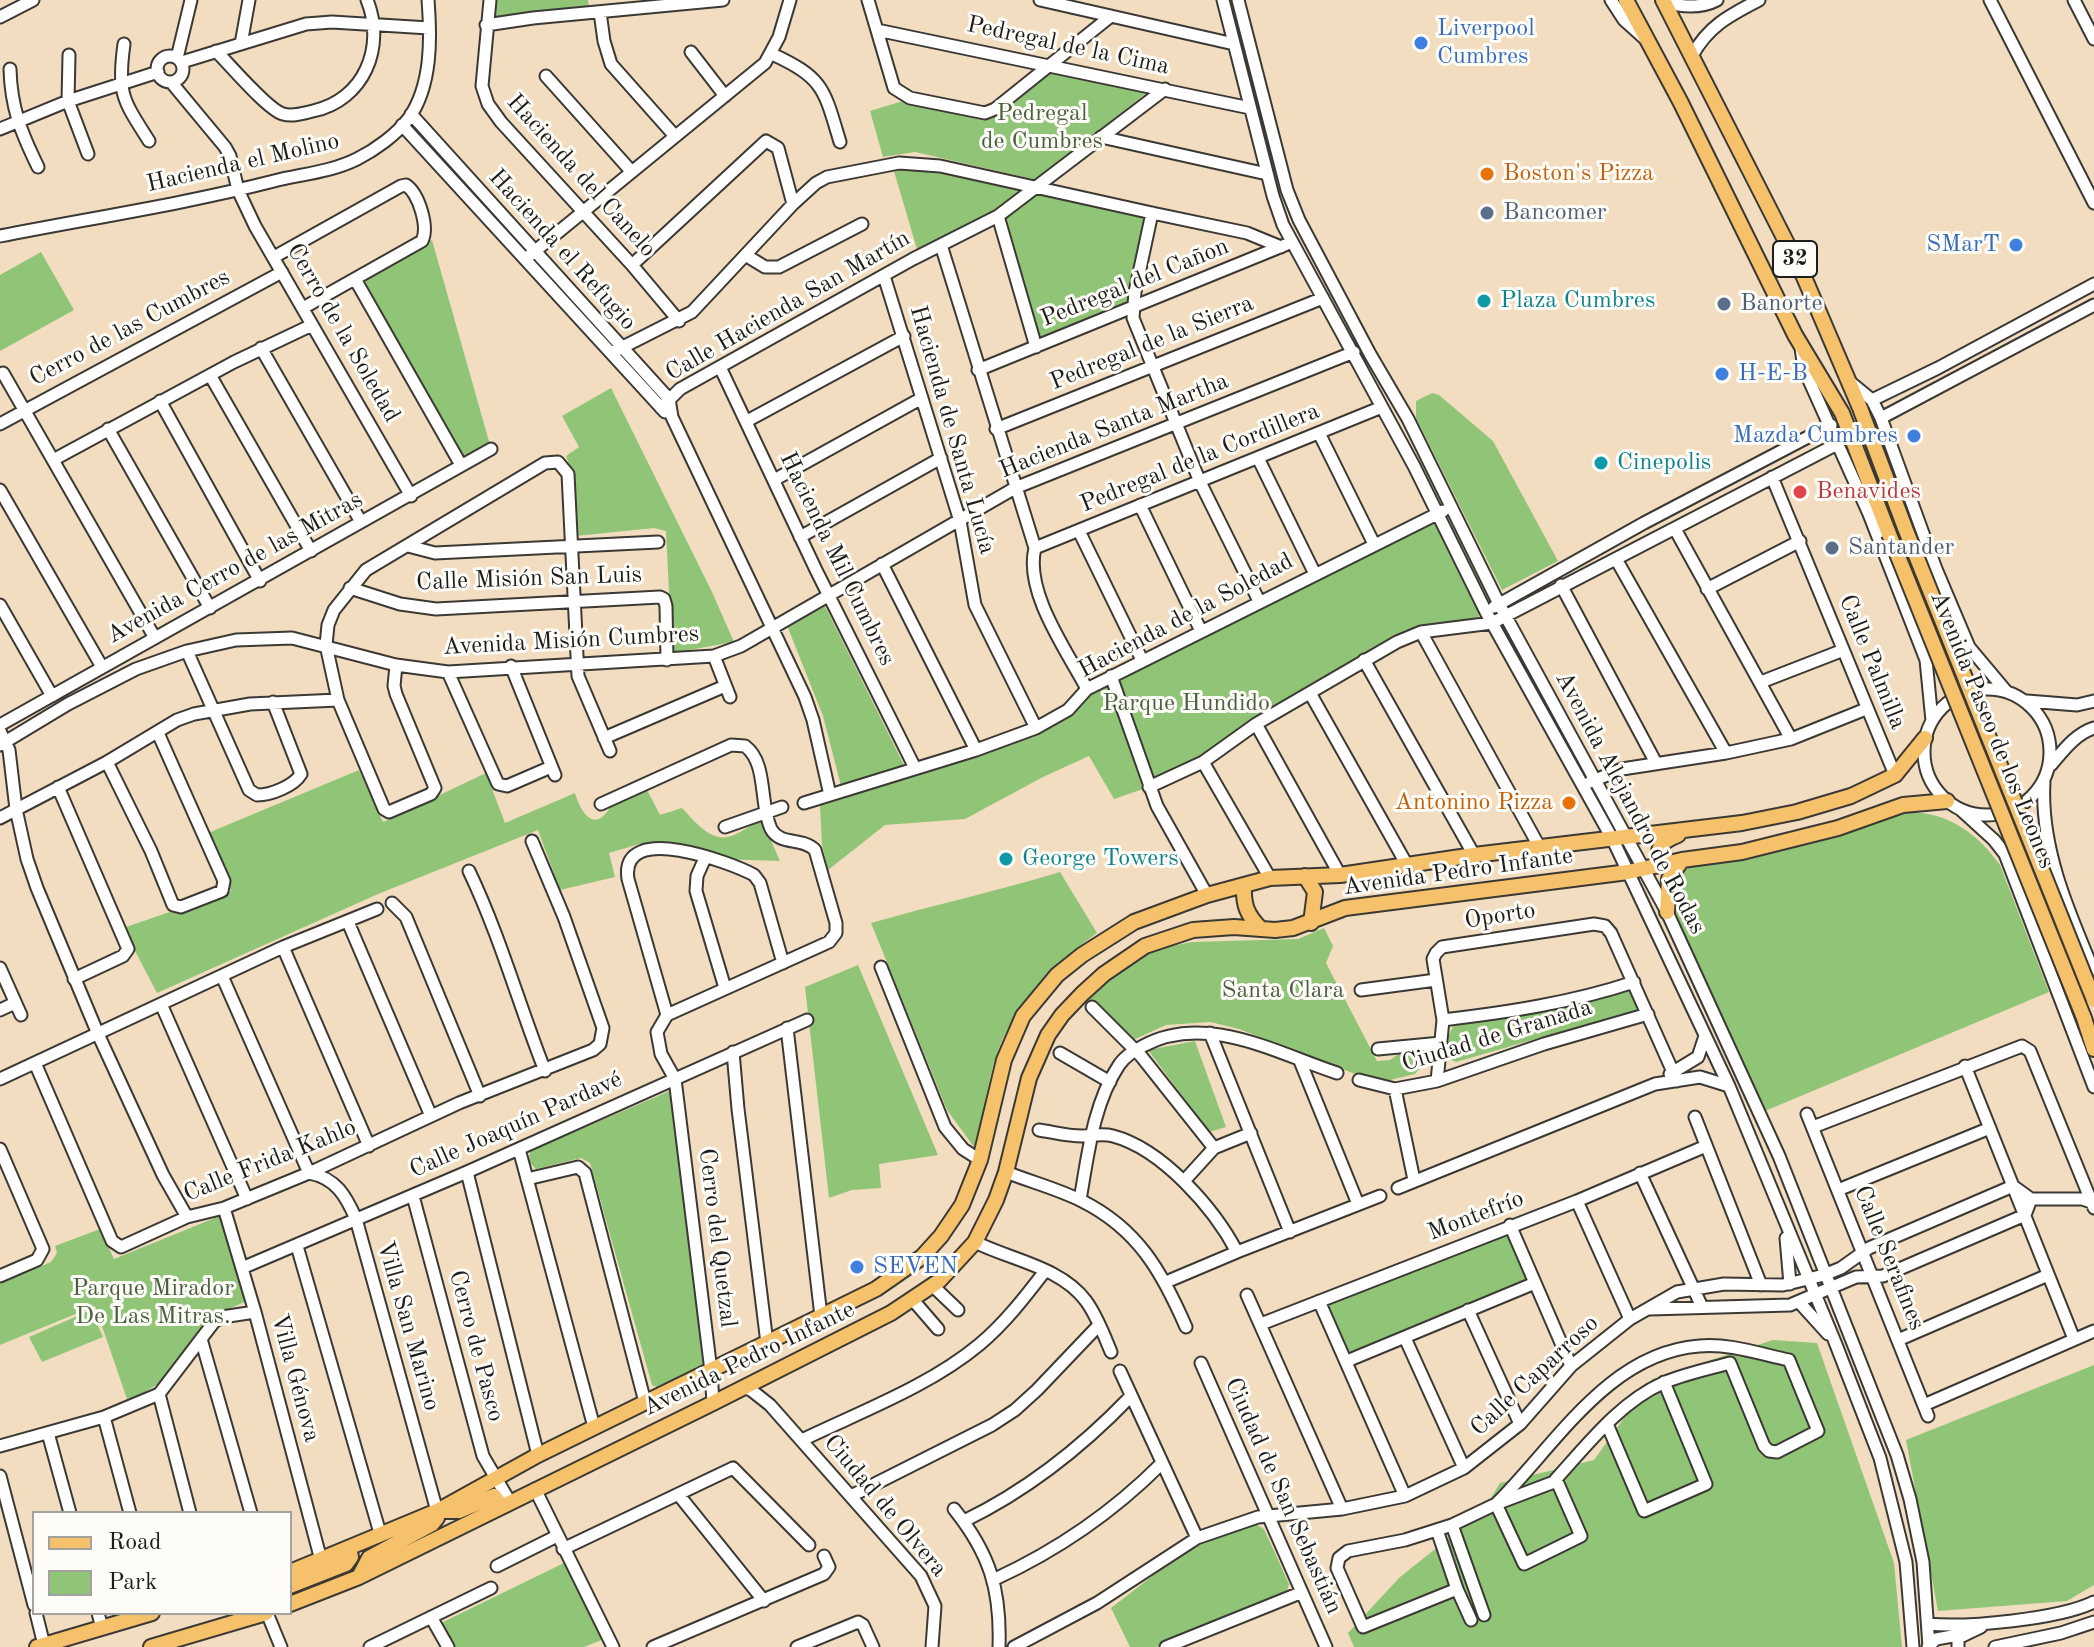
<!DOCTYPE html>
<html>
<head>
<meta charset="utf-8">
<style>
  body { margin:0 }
  #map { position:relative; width:2094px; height:1647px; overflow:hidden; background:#f3ddc0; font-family:"Old Standard TT",serif }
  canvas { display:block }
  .legend { position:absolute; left:32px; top:1511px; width:260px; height:104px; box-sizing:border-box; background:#fdfcf7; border:2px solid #a3a29f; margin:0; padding:10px 14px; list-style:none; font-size:24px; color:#1c1c1c }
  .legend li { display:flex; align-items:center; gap:16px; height:40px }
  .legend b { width:40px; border:2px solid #a3a29f }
</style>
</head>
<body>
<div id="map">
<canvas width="2094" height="1647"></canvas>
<ul class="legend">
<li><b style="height:10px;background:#f5c16b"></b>Road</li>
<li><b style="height:22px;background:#90c578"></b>Park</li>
</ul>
</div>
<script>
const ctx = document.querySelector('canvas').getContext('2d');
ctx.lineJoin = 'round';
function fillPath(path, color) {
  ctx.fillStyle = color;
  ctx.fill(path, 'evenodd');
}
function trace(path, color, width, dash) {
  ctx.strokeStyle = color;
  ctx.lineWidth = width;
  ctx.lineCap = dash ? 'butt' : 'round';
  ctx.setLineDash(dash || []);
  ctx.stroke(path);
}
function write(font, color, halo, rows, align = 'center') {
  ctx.font = font + ' "Old Standard TT",serif';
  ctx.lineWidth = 6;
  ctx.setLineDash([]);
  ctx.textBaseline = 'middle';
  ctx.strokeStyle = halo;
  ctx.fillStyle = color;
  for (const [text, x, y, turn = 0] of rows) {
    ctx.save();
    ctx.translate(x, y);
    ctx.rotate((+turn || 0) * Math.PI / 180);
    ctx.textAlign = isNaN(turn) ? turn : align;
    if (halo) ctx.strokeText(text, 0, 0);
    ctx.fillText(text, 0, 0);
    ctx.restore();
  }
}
fillPath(new Path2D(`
  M496,0H588L589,7L494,18Z
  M1053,71L1149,91L1037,180L915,152L883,157L870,111L903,101L990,119Z
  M915,166L1020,191L990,216L917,249L893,168Z
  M1036,194L1146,216L1127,305L1040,341L1004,219Z
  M432,240L490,445L463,458L363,278Z
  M41,252L74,310L0,351V275Z
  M611,388L712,592L734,642L672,653L666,531L654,528L576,536L572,472L566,456L579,447L562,416Z
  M1432,393L1439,395L1493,441L1558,561L1502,590L1416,418V401Z
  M1433,521L1480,612L1478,617L1408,631L1259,716L1212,753L1158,777L1151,776L1119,683L1123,676Z
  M824,604L905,767L841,786L823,716L786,623Z
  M1108,686L1143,789L1114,799L1089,756L1043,777L965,819L885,825L828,870L822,845L820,806L964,760L1054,725L1093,692Z
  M359,770L383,822L486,773L505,823L575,793C582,817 597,833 612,804L647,790L660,815L682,808C695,822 713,845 734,835C744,831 751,824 762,820L780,861L720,859L660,842L639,844L609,853L615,877L560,890L538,830L378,894L157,993L123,928L231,891L208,833Z
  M1910,812C1949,813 1977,833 2000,865L2049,992L1765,1111L1674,912L1672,882L1688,868L1802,846Z
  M1060,872L1097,933C1048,969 1005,1012 991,1074C985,1099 982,1123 974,1147L947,1110L871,923C934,905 997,891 1060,872Z
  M1324,928L1333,946L1326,963L1377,1061L1390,1060L1401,1052L1431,1049L1429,1058L1415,1074L1378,1083L1239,1029L1210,1022L1166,1025L1133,1040L1088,1000L1129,964L1161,948L1192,942L1298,939Z
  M858,965L938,1155L879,1164L881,1188L852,1190L829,1198L805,987Z
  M1628,989L1634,991L1640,1007L1636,1010L1456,1062L1447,1057L1449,1035L1455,1022Z
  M1195,1041L1226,1127L1209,1132L1148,1050Z
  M672,1090L705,1360L702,1367L659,1388L652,1385L590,1163L581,1158L536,1169L529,1162L530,1151Z
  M222,1215L247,1301L212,1316L190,1343L168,1378L138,1396L127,1399L95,1306L0,1345V1284L51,1262L57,1253L55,1246L100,1229L114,1259Z
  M1504,1232L1509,1235L1527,1277L1523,1283L1355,1352L1346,1350L1328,1308L1332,1299Z
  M91,1310L103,1337L42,1362L29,1337Z
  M1773,1340L1817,1343L1894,1563L1902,1647H1354L1348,1633L1400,1577L1483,1511L1500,1483L1594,1460L1652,1379Z
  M2094,1365V1585L2067,1601L1938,1611L1906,1440Z
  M1254,1523L1264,1529L1289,1584L1287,1591L1156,1647H1130L1111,1608L1168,1564L1200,1545Z
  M566,1562L604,1639L584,1647H453L441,1623Z`), '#90c578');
const minor = new Path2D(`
  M490,0L482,86L488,104L501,122L632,265L679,321
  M868,0L894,88L910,98L985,113L995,109L1111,16
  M1040,0L1234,44
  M1223,0L1273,196L1283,225L1414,466L1486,612L1613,840L1729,1086L1835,1342L1880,1458L1906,1562L1913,1647
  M1238,0L1287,190L1299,220L1370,354L1408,419L1499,604L1667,912L1779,1156L1897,1455L1910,1499L1923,1562L1929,1647
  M1611,0L1624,20L1644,38
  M1990,0L2094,203
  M2074,0L2094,39
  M1664,2C1682,7 1700,9 1717,0
  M600,12L604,41L611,64L674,135
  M0,17L33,0
  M486,25L533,18L723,0
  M877,30L1250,108
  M124,44C117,94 123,100 149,141
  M241,44L249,0
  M216,51C230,65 268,110 283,114C293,117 304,113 313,111C364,100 386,47 367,0
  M691,52L725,96
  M772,54C824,78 824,89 840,142
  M69,55L68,101L88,154
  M157 69a13 13 0 1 1 26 0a13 13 0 1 1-26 0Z
  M1692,56C1708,26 1730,15 1759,0
  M177,58L191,0
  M182,62L306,24L332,22L429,28
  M10,69C11,108 21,132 38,167
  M546,76L631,171
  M171,82L225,147L230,156L238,190L255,226L411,496
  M411,114L669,399L672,417L805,697L813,720L830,795
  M402,125L665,412
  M0,129L68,101L158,72
  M1101,137L1267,174
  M1152,213L1135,292L1133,318L1200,482L1259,601
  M998,216L1036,347
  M0,236C91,218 184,204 274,181C302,174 331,172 357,159C375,150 396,135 409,118C432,85 431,38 428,0
  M941,245L1035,548C1024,592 1067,651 1087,689
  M529,256L765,63L779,37L790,0
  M747,256L765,267H779L862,224
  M274,257L401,186L406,185C419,194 429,227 422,241L303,308
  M632,265L766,141L778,148L793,204
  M884,276L960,521L975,605L1036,728
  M355,279L461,465
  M261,348L361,522
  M1801,348L1804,369L1869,514L1926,660L1932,721
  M611,353L692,312L793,204L816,183L827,177L899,163L940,166L1152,213L1247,233L1281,247
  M720,367L816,570L915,768
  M978,370L1285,245
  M3,373L155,638
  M210,375L311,551
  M1850,382L1872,400L1881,418L1936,569L1969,647L2006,691
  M1872,400L1938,368L2094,284
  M160,401L260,581
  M661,408L680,389L913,259L998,216L1165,89
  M1881,418L2094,305
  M747,421L904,336
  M0,424L282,272
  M108,429L210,608
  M996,429L1323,298
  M1319,433L1374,544
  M1258,458L1315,574
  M53,460L234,362L312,325
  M1772,477L1895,775
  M774,480L922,398
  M0,490L102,667
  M1140,505L1201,631
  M1675,529L1791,739
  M1079,531L1142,660
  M800,537L941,458
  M408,546L435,553L658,542
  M1035,548L1382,407
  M1616,559L1726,753
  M882,564L976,750
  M1561,585L1656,763
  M350,588L400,604L436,609L660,597L664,599L666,606L667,660
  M1707,589L1800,541
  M0,605L52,696
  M1494,607L1644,523L1831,425
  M1421,632L1540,848
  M187,651L249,790L257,795C271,795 294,786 301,774L273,702
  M714,656L730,697
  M1364,660L1474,855
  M396,665L394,686L396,694L435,788L431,794L389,812L384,809L338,700L326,645L328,625L334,610L366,570L545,463L558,462L568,474L578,676L610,751
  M511,666L555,775
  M448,672L498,784L507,786L551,767
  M1111,676L1157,806L1207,895
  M1761,682L1841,651
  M1924 752a63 63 0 1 1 126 0a63 63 0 1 1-126 0Z
  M1310,693L1407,865
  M2027,701L2077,705L2094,701
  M1256,724L1340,875
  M0,725L491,449
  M0,731L9,750L16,809L27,859L37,888L98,1034L163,1175L187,1217
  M604,738L725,686
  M0,745L68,704L136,669L187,651L236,640L292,638L396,665L448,672L714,656L741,646L1015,488L1354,352
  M107,762L151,851L173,905L181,907L222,891L224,881L158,733
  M1203,762L1270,878
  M2051,765C2063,751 2075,734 2094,728
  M1590,782L1622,769L1726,753L1791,739L1866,709
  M2044,782C2040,848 2069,913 2094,972
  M58,787L128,949L123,956L74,979
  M1149,787L1203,762L1256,724L1397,642L1421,632L1492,623L1839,443
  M804,803L976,750L1036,728L1068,710L1087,689L1443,511
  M601,804L731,745L745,746C768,763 759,804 771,829C780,846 803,837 815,850L836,923V933L829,942L667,1015L657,1032L661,1054L675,1079L711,1371L713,1403
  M1961,810L1994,840L2005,854L2094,1087
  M0,818L107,762L177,720L194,714L250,704L338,700
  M725,827L782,807
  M705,858L697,876L696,891L725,988
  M469,871C500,936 519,1005 545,1071
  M392,903L406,917L480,1096
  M348,922L431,1116
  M283,947L369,1146
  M881,967L945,1127L963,1149L980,1160
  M0,968L21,1015
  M222,976L309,1173C336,1178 346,1196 356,1219L437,1511
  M1361,990L1436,980
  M161,1004L247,1199
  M1092,1007L1141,1056L1214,1148
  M0,1010L15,1003
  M667,1015L628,879C619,820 732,863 754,875L760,883L783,963
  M1443,1020C1508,1012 1571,1003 1634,982
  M787,1028L821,1316
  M1210,1033L1290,1232
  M1378,1049L1441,1043
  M733,1052L738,1109L767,1343
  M1060,1053L1110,1082
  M1300,1061L1358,1204
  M35,1063L112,1241L121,1247L187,1217L224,1208L309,1173L459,1103L593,1050L600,1044L603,1028L564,917L532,841
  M1965,1066L2074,1339
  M1670,1074L1698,1057L1705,1036
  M0,1079L283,947L377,909
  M1359,1080L1395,1089L1437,1081L1544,1044L1648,1014
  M1437,1081L1443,1020L1433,959L1436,953L1442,947L1594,924L1605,926L1611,933L1677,1081
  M1395,1089L1414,1180
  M1807,1114L1928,1416
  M1695,1117L1761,1285
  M1813,1127L2022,1046L2030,1051L2094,1208
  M1039,1130C1053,1132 1067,1136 1082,1136C1092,1136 1102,1133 1113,1136C1162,1149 1214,1208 1237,1252
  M0,1149L43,1249L37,1260L0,1276
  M519,1149L594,1427
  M467,1172L538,1455
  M1006,1172C1031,1182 1058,1189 1082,1201C1138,1229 1162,1272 1186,1327
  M1640,1173L1702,1307
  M527,1179L578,1167L585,1173L645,1402
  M1184,1181L1214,1148L1251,1133
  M1398,1188L1655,1084L1700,1077L1729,1086
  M1838,1190L1990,1128
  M413,1196L483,1456L510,1502
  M1080,1200C1088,1155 1093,1104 1119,1065C1125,1056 1134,1051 1143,1046C1206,1012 1276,1053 1337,1073
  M1577,1201L1630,1319
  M224,1208L255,1312L321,1560
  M1510,1225L1571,1366
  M1786,1238L1790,1284
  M975,1242C1011,1260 1061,1267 1086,1301C1097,1316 1104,1335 1111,1352
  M297,1246L380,1533
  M242,1268L467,1172L807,1020
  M1166,1282L1237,1252L1380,1196
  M933,1286L958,1310
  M1247,1295L1342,1509
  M913,1300L938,1329
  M1319,1301L1405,1496
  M1799,1302L1828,1334
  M1650,1309L1790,1305L1856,1277L1883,1276L2025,1215L2031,1199
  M1468,1310L1520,1424
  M1261,1324L1577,1201L1706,1146
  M1405,1338L1464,1468
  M201,1339L251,1513
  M1898,1340L2048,1275
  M1347,1361L1535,1283
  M1201,1363L1326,1647
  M1120,1371L1197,1538
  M743,1387L751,1390L770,1405L921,1576L935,1606L932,1647
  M159,1394L190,1513
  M1924,1405L2094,1331
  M104,1417L130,1513
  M1607,1424L1644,1511L1706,1484L1664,1382
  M48,1433L70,1513
  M802,1440C860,1412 930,1386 980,1344C1005,1323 1025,1297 1045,1271
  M0,1446L104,1417L159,1394L214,1322L222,1317L255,1312
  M0,1476L34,1605
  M535,1489L613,1647
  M678,1494L764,1601
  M851,1496L992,1425L1015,1410L1037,1390L1099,1325
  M954,1509C990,1554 1001,1590 999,1647
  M964,1521C1028,1490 1081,1448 1130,1397
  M1452,1525L1484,1615
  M1437,1530L1457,1589
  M563,1549L733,1468L809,1545
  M497,1566L557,1536
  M995,1579C1058,1550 1112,1513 1161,1464
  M36,1613L44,1645
  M98,1613L102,1628
  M267,1613L281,1647
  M431,1617L448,1647
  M1471,1620L1457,1589L1363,1627L1337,1568L1339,1558L1348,1551L1405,1540L1452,1525L1496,1504L1554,1482L1556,1479C1587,1445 1620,1402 1663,1383C1684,1374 1708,1369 1730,1363L1764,1446L1769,1451L1777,1452L1818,1431L1789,1360C1760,1354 1729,1343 1699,1346C1608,1353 1555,1446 1496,1504L1524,1564L1581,1536L1556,1479
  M1928,1624C1966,1628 2060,1619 2094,1602
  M370,1647L491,1588
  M653,1647L824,1574L829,1567L824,1556
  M797,1647L858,1622L863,1625L873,1647
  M1014,1647L1097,1603L1197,1538L1258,1517L1342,1509L1405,1496L1464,1468L1520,1424L1571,1366L1630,1319L1677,1292L1724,1284L1783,1285L1824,1275L1841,1268L1869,1248L2013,1186L2031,1199H2082L2094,1203
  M1166,1647L1300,1593
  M1928,1647L1936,1639L1964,1634
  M1958,1647V1638L1981,1627
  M1995,1647L2061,1633L2094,1622`);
const major = new Path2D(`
  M1626,0L1681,103L1795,335L1842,413L1889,534
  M1663,0L1804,277L1860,408L1905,528
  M1662,864C1654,847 1663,841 1678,835
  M1305,876L1315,892L1311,923
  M1244,885C1243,905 1247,915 1261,929
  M1667,912L1669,879L1682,860
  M2084,1018L2094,1049
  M290,1572L437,1511L538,1455L876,1289L922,1257L941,1236L962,1205L980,1160L1004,1060L1023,1016L1057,975L1082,955L1134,922L1207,895L1270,878L1340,875L1474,855L1742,823L1797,812L1851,796L1895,775L1925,738
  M359,1577L369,1558L432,1524L437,1518V1511H459L494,1496L502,1506
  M290,1586L346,1564L351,1557L349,1548
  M290,1604L359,1577L713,1403L891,1313L939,1281L975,1242L996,1200L1006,1172L1029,1078L1048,1035L1062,1015L1082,994L1104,974L1145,946L1193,930L1234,927L1275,930L1293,928L1345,908L1628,872L1682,860L1742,852L1838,828L1903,805L1947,801
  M37,1647L152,1613
  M151,1647L266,1613`);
trace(minor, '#3c3935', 15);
trace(major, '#3c3935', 18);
trace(minor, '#fff', 11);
trace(major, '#f5c16b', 14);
const majorBridge = new Path2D(`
  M1905,528L2094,1000
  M1889,534L2084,1018`);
trace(majorBridge, '#3c3935', 18, []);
trace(majorBridge, '#f5c16b', 14);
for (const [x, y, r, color] of [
  [1421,43,8,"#3f7fe0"],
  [1487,174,8,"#e8710a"],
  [1487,213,8,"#5c6f8a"],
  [2016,245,8,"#3f7fe0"],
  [1484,301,8,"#0f9aa8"],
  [1724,304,8,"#5c6f8a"],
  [1722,374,8,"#3f7fe0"],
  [1914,436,8,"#3f7fe0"],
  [1601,463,8,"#0f9aa8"],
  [1800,492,8,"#e0444e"],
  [1832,548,8,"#5c6f8a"],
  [1569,803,8,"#e8710a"],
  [1006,859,8,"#0f9aa8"],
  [857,1267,8,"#3f7fe0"]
]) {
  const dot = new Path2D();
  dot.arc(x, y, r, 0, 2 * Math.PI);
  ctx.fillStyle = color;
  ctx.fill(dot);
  trace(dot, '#fdfcf7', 3);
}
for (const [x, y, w] of [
  [1795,259,44]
]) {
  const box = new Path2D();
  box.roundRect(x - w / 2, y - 18, w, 36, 6);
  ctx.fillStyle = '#fdfcf7';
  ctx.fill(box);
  trace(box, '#1c1c1c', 2);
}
write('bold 22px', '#1c1c1c', null, [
  ["32",1795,259]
]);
write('24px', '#366cbe', '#fdfcf7', [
  ["Liverpool",1437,29],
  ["Cumbres",1437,57],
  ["SMarT",2000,245,"right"],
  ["H-E-B",1738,374],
  ["Mazda Cumbres",1898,436,"right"],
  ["SEVEN",873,1267]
], 'left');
write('24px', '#1c1c1c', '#fdfcf7', [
  ["Pedregal de la Cima",1068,46,12],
  ["Hacienda el Molino",243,163,-13],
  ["Hacienda del Canelo",581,176,48],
  ["Hacienda el Refugio",562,250,48],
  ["Pedregal del Cañon",1135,283,-22],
  ["Calle Hacienda San Martín",788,306,-30],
  ["Cerro de las Cumbres",130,328,-28],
  ["Cerro de la Soledad",343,333,60],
  ["Pedregal de la Sierra",1152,343,-22],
  ["Hacienda Santa Martha",1114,426,-22],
  ["Hacienda de Santa Lucía",952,430,74],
  ["Pedregal de la Cordillera",1200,458,-22],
  ["Hacienda Mil Cumbres",837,559,64],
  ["Avenida Cerro de las Mitras",235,568,-29],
  ["Calle Misión San Luis",529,579,-2],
  ["Hacienda de la Soledad",1186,616,-28],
  ["Avenida Misión Cumbres",571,641,-3],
  ["Calle Palmilla",1872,662,68],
  ["Avenida Paseo de los Leones",1992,730,68],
  ["Avenida Alejandro de Rodas",1630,803,62],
  ["Avenida Pedro Infante",1458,872,-8],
  ["Oporto",1500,916,-9],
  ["Ciudad de Granada",1497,1036,-17],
  ["Calle Joaquín Pardavé",516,1125,-24],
  ["Calle Frida Kahlo",270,1161,-22],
  ["Montefrío",1476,1216,-21],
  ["Cerro del Quetzal",717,1238,83],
  ["Calle Serafines",1889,1258,68],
  ["Villa San Marino",408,1326,74],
  ["Cerro de Pasco",476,1346,75],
  ["Avenida Pedro Infante",749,1359,-26],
  ["Calle Caparroso",1535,1376,-43],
  ["Villa Génova",295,1378,75],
  ["Ciudad de San Sebastián",1283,1496,66],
  ["Ciudad de Olvera",885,1506,50]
]);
write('24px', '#4a6041', '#fdfcf7', [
  ["Pedregal",1042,114],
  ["de Cumbres",1042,142],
  ["Parque Hundido",1186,704],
  ["Santa Clara",1283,991],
  ["Parque Mirador",153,1289],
  ["De Las Mitras.",153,1317]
]);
write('24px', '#c56008', '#fdfcf7', [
  ["Boston's Pizza",1503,174],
  ["Antonino Pizza",1553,803,"right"]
], 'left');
write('24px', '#4e5e75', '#fdfcf7', [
  ["Bancomer",1503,213],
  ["Banorte",1740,304],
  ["Santander",1848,548]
], 'left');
write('24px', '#0d838f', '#fdfcf7', [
  ["Plaza Cumbres",1500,301],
  ["Cinepolis",1617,463],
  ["George Towers",1022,859]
], 'left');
write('24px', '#be3a42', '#fdfcf7', [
  ["Benavides",1816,492]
], 'left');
</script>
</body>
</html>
